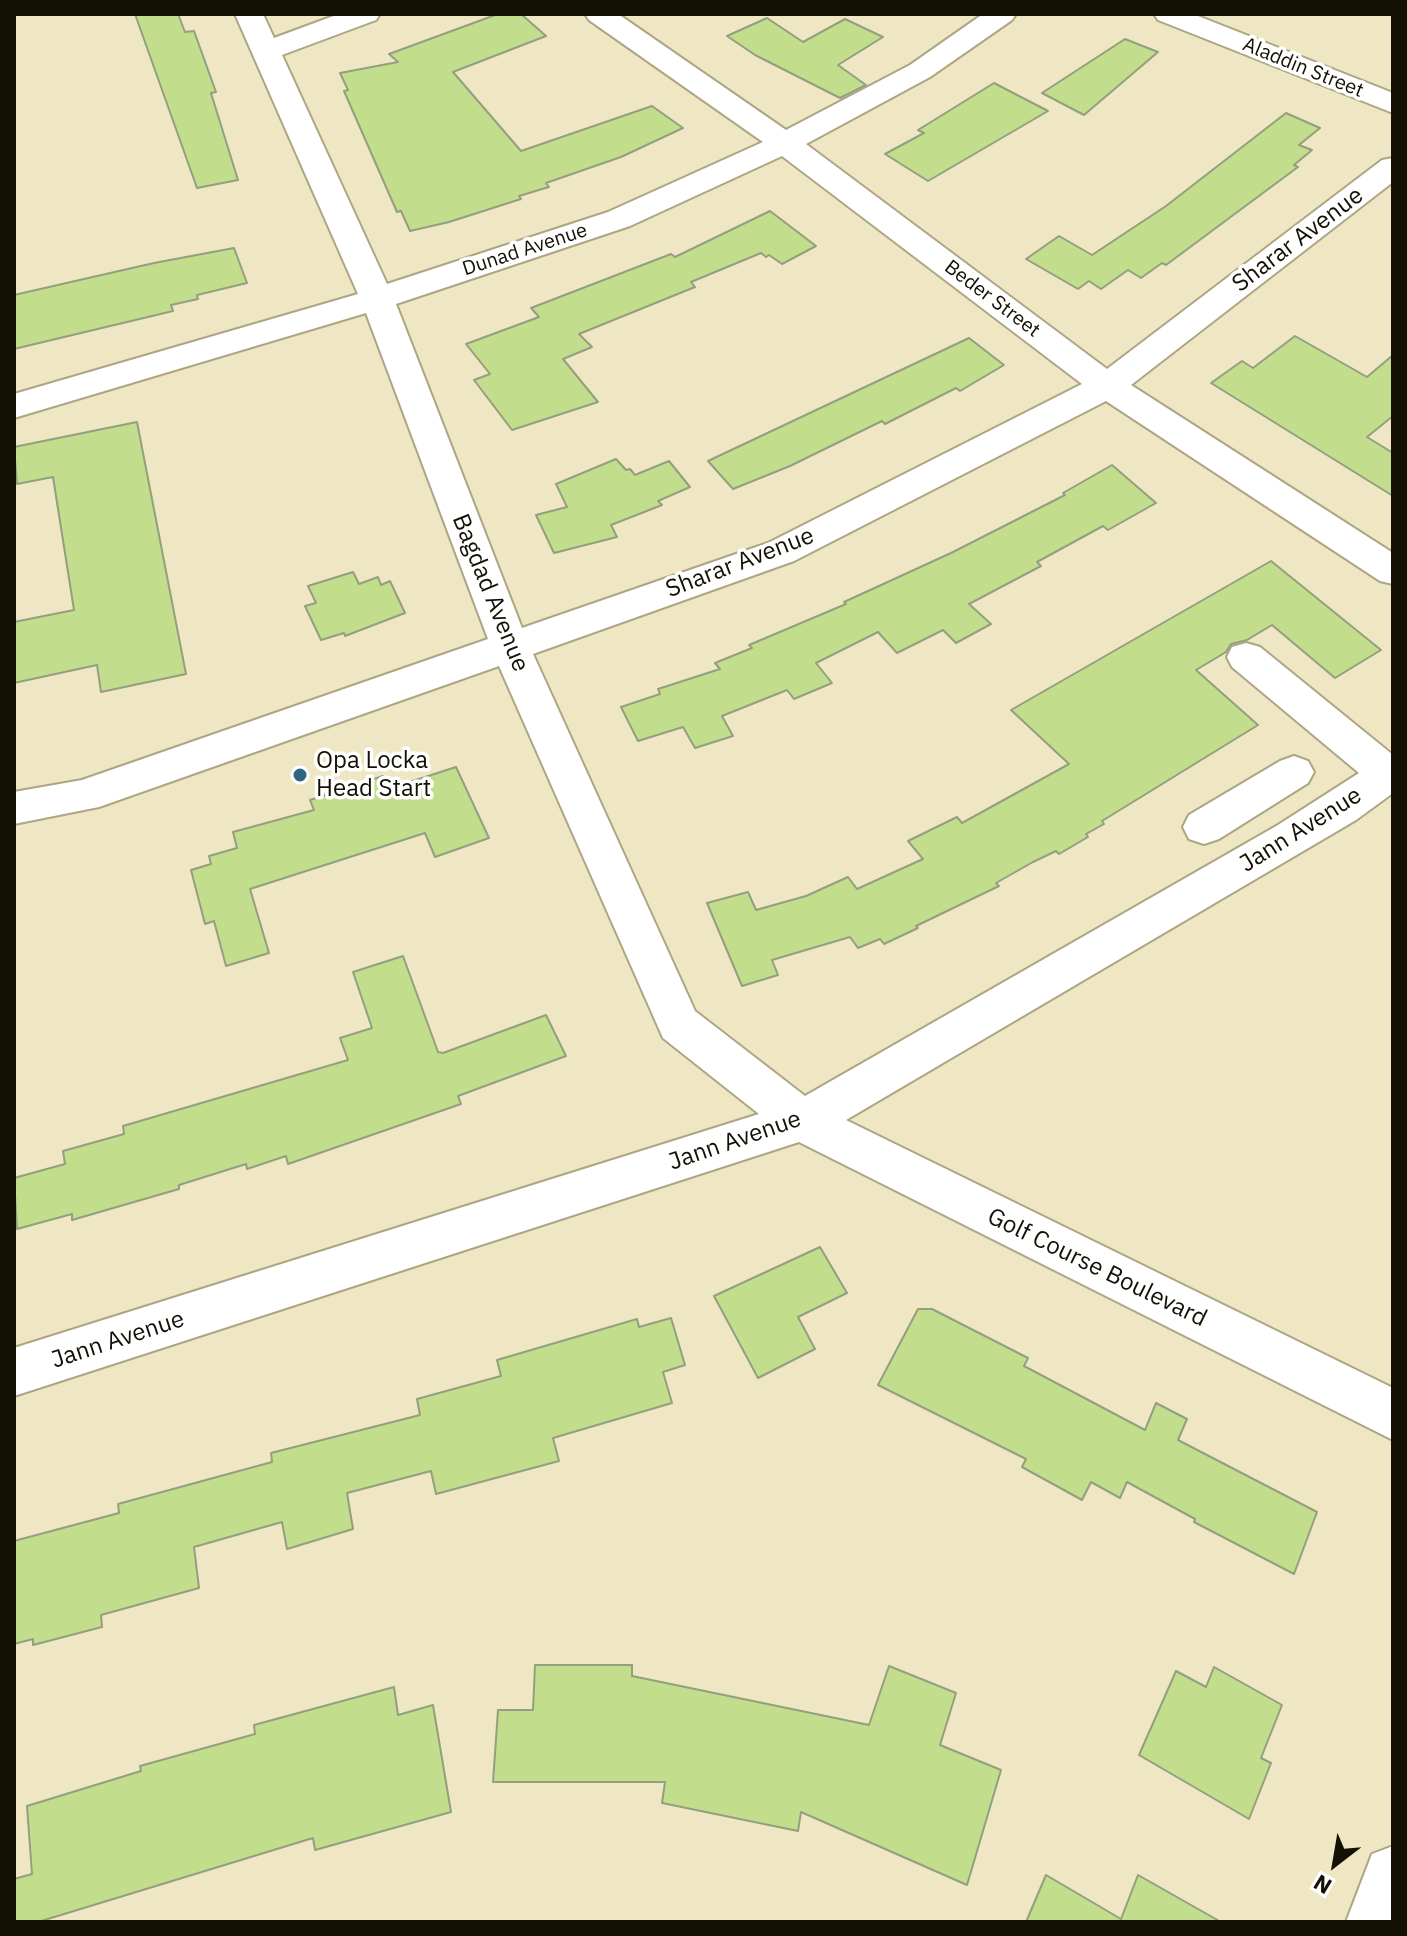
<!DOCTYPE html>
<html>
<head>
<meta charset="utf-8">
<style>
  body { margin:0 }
  #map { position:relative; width:1407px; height:1936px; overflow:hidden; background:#efe7c3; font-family:"IBM Plex Sans",sans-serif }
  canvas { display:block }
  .frame { position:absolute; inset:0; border:16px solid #131004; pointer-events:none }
  .north { position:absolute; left:1295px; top:1824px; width:80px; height:80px; -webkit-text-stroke:6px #fff; paint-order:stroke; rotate:211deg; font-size:22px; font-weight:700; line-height:32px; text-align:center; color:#131004 }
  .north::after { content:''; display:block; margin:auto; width:28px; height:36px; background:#131004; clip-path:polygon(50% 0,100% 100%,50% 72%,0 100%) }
</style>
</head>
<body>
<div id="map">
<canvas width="1407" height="1936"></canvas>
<div class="frame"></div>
<div class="north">N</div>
</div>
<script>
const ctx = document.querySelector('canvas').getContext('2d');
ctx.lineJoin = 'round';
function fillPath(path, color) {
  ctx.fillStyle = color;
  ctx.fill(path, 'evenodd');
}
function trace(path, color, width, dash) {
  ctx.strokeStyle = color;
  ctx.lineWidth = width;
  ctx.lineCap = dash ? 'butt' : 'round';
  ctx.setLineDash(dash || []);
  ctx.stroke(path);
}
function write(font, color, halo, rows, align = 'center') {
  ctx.font = font + ' "IBM Plex Sans",sans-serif';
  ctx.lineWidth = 7;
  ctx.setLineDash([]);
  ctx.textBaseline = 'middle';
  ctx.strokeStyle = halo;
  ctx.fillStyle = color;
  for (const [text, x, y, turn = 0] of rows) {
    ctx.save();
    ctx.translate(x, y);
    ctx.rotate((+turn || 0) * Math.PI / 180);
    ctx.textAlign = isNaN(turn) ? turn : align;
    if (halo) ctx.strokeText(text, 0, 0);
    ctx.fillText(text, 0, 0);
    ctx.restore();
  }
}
const building = new Path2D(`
  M135,14H178L185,32L194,31L216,92L211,93L238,180L197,188Z
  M498,14H521L546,36L453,72L521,151L652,106L683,128L621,157L546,183L549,187L519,196L521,199L449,222L410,231L401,211L397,212L344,91L348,90L340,73L398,62L389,54Z
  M767,18L803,42L845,19L883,37L838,65L866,85L840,98L755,55L727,36Z
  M1125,39L1158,52L1084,115L1042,93Z
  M994,83L1048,111L928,181L885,154L924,133L918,130Z
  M1286,113L1320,128L1299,145L1312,150L1294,165L1298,167L1166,265L1162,263L1141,278L1128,270L1101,289L1089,281L1078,289L1026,259L1059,236L1092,255L1166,206Z
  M770,211L816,246L782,264L769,255L766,257L761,253L691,282L695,287L579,334L592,347L563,359L598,402L512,430L474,380L490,374L466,344L539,317L531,308L671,254L675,257Z
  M234,248L247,283L197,295L198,299L171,305L173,311L14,349V295L154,263Z
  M1295,336L1367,377L1393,355V416L1367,437L1393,453V496L1211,383L1242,361L1253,368Z
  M969,338L1004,365L960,391L956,388L885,424L882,421L790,466L733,489L708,461Z
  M137,422L186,674L101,692L97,665L14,683V622L74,610L53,477L17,484L14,447Z
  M616,459L626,470L630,469L635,475L669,461L690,487L658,501L662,505L611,525L617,537L554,553L536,515L567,507L556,484Z
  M1112,465L1156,503L1108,530L1103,526L1037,562L1041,566L969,604L991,624L956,643L943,630L897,653L878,632L816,663L832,683L794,699L787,690L722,716L733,736L695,748L683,727L638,741L621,707L660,694L658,689L720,669L715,663L752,648L749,645L846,604L844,602L951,553L1065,495L1063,493Z
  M1271,561L1381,650L1335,678L1272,625L1247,640L1231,644L1226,652L1196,670L1258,725L1102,821L1104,824L1086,834L1088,837L1059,854L1056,851L1033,862L996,883L999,886L916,926L918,928L884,944L880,939L858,948L850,937L772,960L778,975L742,986L707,903L748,892L756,910L806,896L848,877L857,889L923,859L908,841L957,817L962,823L1069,764L1011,710Z
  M353,572L359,584L378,577L381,585L390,581L405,613L345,636L344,633L321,640L305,606L316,603L308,586Z
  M456,767L489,838L435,857L425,833L250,889L269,953L226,966L214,921L205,924L191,870L211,864L209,856L237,848L233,832L314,810L310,800L383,776L388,789Z
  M403,956L438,1052L443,1053L546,1015L566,1056L458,1096L461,1104L288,1164L286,1156L247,1169L246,1164L179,1185V1189L72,1220V1214L17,1229L14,1178L65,1164L63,1151L124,1134L123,1126L348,1060L340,1038L372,1028L353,972Z
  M820,1247L847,1293L798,1317L815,1349L758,1378L714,1296Z
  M918,1309H932L1028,1358L1024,1366L1145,1430L1156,1403L1187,1419L1178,1440L1317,1512L1294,1574L1194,1522L1195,1519L1127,1482L1120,1498L1091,1482L1082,1500L1022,1467L1026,1459L878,1385Z
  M671,1318L685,1365L663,1372L672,1403L553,1438L559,1461L436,1494L431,1471L347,1493L353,1529L287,1549L282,1522L194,1547L199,1588L101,1615L102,1627L33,1645V1639L14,1644V1541L119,1513L118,1504L272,1462L271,1453L420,1415L417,1399L501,1376L497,1360L637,1319L639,1327Z
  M535,1665H632V1676L869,1725L889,1666L956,1693L940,1745L1001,1770L967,1885L801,1812L798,1831L662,1803L665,1782H493L498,1710H533Z
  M1214,1667L1282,1705L1261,1758L1271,1763L1249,1819L1139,1755L1176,1671L1206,1687Z
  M394,1687L398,1715L433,1705L451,1812L315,1850L313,1838L38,1922H14V1879L32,1874L27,1806L141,1771L140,1766L255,1734L254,1725Z
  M1046,1875L1121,1919L1138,1875L1221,1922H1026Z`);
fillPath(building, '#c2de8c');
trace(building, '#939f7f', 2);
const minor = new Path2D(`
  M235,14H263L274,38L339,14H380L376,20L282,55L387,284L608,212L763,142L589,20L585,14H618L786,130L910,65L983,14H1016L1012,20L930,77L806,144L1107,369L1382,160L1393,158V182L1131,385L1393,553V584L1380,581L1106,401L794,561L533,654L695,1011L805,1096L1278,825L1359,773L1232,667L1227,657L1232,647L1246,643L1260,647L1393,755V793L1356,820L846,1120L1393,1388V1440L799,1142L14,1396V1348L759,1114L663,1038L499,666L99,807L14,824V792L82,780L488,639L366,313L14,418V394L358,294ZM782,156L1082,384L768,543L522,628L396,304L630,226Z
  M1154,14H1193L1393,93V113L1158,20Z
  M1294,756L1308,761L1314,772L1308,783L1219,839L1204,844L1189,839L1183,827L1189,815L1280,761Z
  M1393,1846V1922H1346L1372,1854Z`);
trace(minor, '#ada583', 4);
fillPath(minor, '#fff');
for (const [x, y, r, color] of [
  [300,775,8,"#306581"]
]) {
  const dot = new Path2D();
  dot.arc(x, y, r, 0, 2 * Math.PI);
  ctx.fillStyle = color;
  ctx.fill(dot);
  trace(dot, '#fff', 3);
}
write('20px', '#131004', '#fff', [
  ["Aladdin Street",1303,68,22],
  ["Dunad Avenue",525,250,-18],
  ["Beder Street",992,299,37]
]);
write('24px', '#131004', '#fff', [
  ["Sharar Avenue",1298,240,-37],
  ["Sharar Avenue",740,563,-21],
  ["Bagdad Avenue",490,593,68],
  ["Jann Avenue",1301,830,-32],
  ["Jann Avenue",735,1141,-19],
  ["Golf Course Boulevard",1097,1268,26],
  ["Jann Avenue",118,1340,-18]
]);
write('24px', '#131004', '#fff', [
  ["Opa Locka",316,761],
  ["Head Start",316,789]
], 'left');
</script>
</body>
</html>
